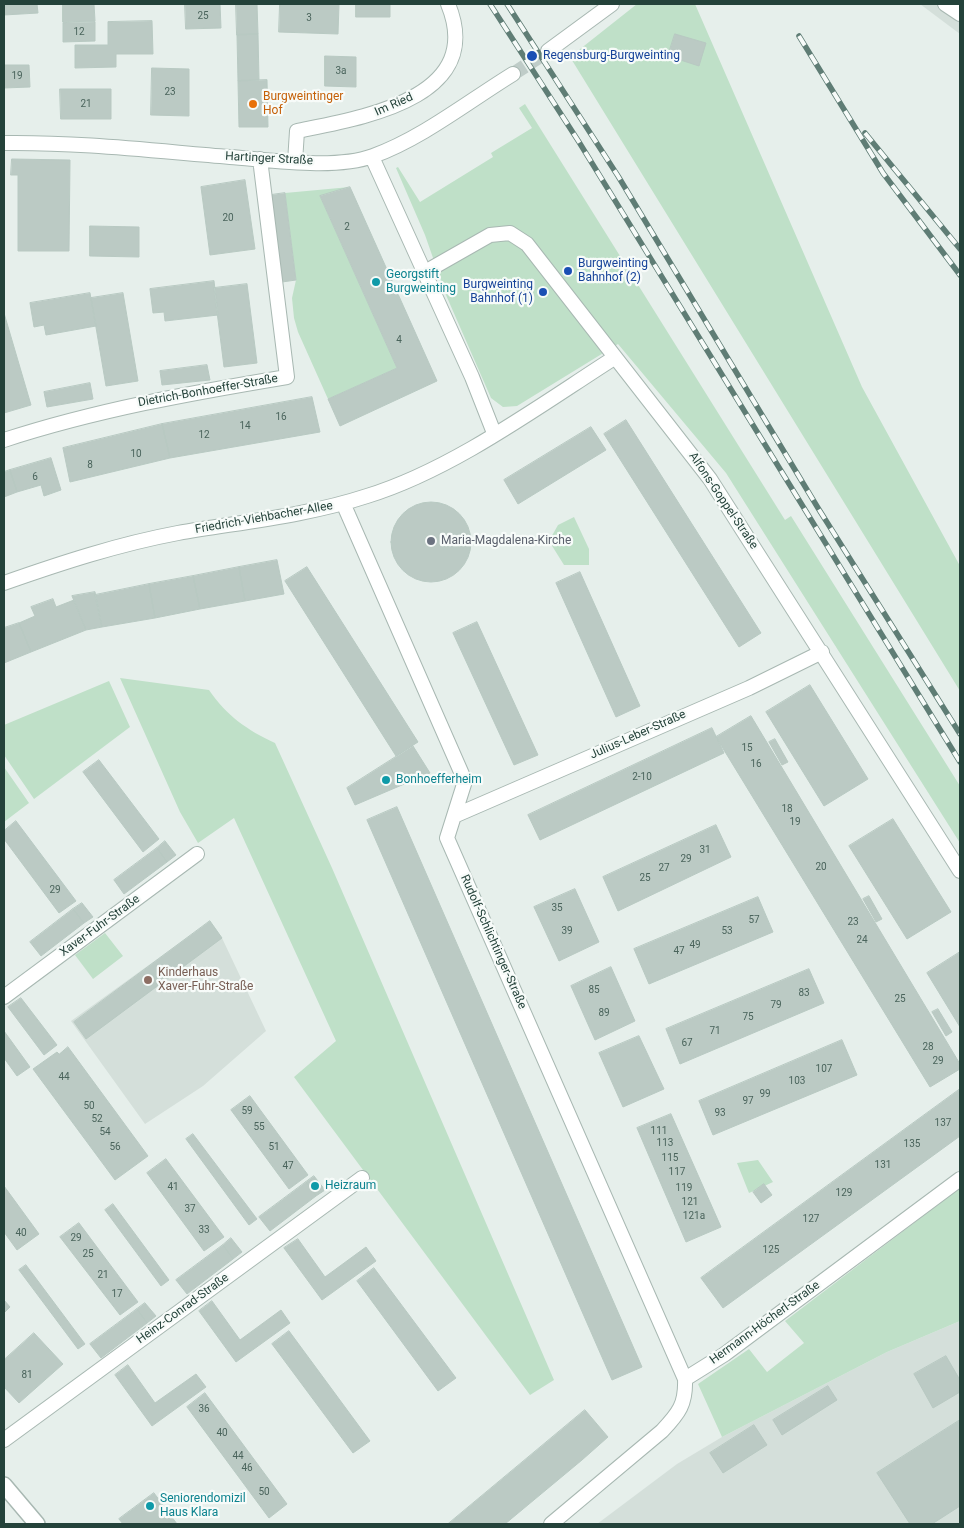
<!DOCTYPE html>
<html>
<head>
<meta charset="utf-8">
<style>
  body { margin:0 }
  #map { position:relative; width:964px; height:1528px; overflow:hidden; background:#e6efeb; font-family:Roboto,sans-serif }
  canvas { display:block }
  .frame { position:absolute; inset:0; border:5px solid #24423a; pointer-events:none }
</style>
</head>
<body>
<div id="map">
<canvas width="964" height="1528"></canvas>
<div class="frame"></div>
</div>
<script>
const ctx = document.querySelector('canvas').getContext('2d');
ctx.lineJoin = 'round';
function fillPath(path, color) {
  ctx.fillStyle = color;
  ctx.fill(path, 'evenodd');
}
function trace(path, color, width, dash) {
  ctx.strokeStyle = color;
  ctx.lineWidth = width;
  ctx.lineCap = dash ? 'butt' : 'round';
  ctx.setLineDash(dash || []);
  ctx.stroke(path);
}
function write(font, color, halo, rows, align = 'center') {
  ctx.font = font + ' Roboto,sans-serif';
  ctx.lineWidth = 4.5;
  ctx.setLineDash([]);
  ctx.textBaseline = 'middle';
  ctx.strokeStyle = halo;
  ctx.fillStyle = color;
  for (const [text, x, y, turn = 0] of rows) {
    ctx.save();
    ctx.translate(x, y);
    ctx.rotate((+turn || 0) * Math.PI / 180);
    ctx.textAlign = isNaN(turn) ? turn : align;
    if (halo) ctx.strokeText(text, 0, 0);
    ctx.fillText(text, 0, 0);
    ctx.restore();
  }
}
fillPath(new Path2D(`
  M920,4H960V34Z
  M210,921L222,938L266,1031L203,1086L145,1124L71,1021Z
  M960,1321V1524H597L677,1464L722,1437L887,1352Z`), '#d4dfda');
fillPath(new Path2D(`
  M637,4H695L862,387L960,566V691L570,57Z
  M525,104L785,520L791,516L960,786V843L726,473L618,344L517,406L503,407L491,398L446,295L425,235L396,168L398,167L420,202L493,157L491,153L532,128L519,108Z
  M350,187L320,196L397,368L328,399L298,332L294,318L292,298L296,280L285,193Z
  M574,517L589,549V565H564L549,541L558,525Z
  M120,678L209,690C227,716 247,730 275,743L332,868L554,1380L530,1395L294,1077L336,1041L234,818L198,843L180,812Z
  M109,681L130,727L34,799L4,755V725Z
  M4,767L29,803L4,822Z
  M105,933L123,956L93,979L75,955Z
  M758,1160L773,1182L749,1193L737,1163Z
  M960,1188V1321L887,1352L722,1437L698,1384L749,1349L767,1372L804,1343L785,1321Z`), '#bfe0c8');
const building = new Path2D(`
  M4,4H37L38,13L4,15Z
  M63,4H94L95,21L63,22Z
  M185,4H220L221,28L186,29Z
  M236,4H257L258,34L237,35Z
  M280,4H339L338,34L279,32Z
  M356,4H390V17H356Z
  M152,21L153,54H116V67L75,68V45H108V22Z
  M95,22V41L63,42V23Z
  M258,34L259,80L238,81L237,35Z
  M675,34L706,43L699,66L668,56Z
  M325,56L356,57V87L325,86Z
  M4,65H29L30,87L4,88Z
  M152,68L189,69V116L151,115Z
  M267,80L268,127H239L238,81Z
  M60,89H111V119H61Z
  M12,159L70,160L69,251H18V175H11Z
  M245,180L255,249L210,255L201,187Z
  M350,187L437,381L340,426L328,399L397,368L320,196Z
  M285,193L296,280L282,282L271,195Z
  M90,226L139,227V257L90,256Z
  M214,281L218,315L165,321L164,312L153,313L150,289Z
  M247,284L257,363L224,367L214,288Z
  M90,293L96,326L46,335L44,325L34,327L30,303Z
  M123,293L138,381L106,386L91,298Z
  M4,313L31,405L4,413Z
  M207,365L210,380L162,385L160,371Z
  M90,383L93,399L47,407L44,392Z
  M312,397L320,432L170,458L162,424Z
  M626,420L761,633L739,647L604,434Z
  M162,424L170,458L70,482L63,448Z
  M591,427L606,450L518,504L504,480Z
  M51,458L61,490L44,496L41,485L17,492L10,470Z
  M10,470L17,492L4,497V472Z
  M391 542a40 40 0 1 1 80 0a40 40 0 1 1-80 0Z
  M277,560L284,594L245,601L239,567Z
  M239,567L245,601L200,609L193,576Z
  M307,567L418,742L396,756L285,581Z
  M580,572L640,706L616,717L556,583Z
  M193,576L200,609L155,618L149,584Z
  M149,584L155,618L102,627L95,595Z
  M95,592L102,627L86,630L72,596Z
  M53,599L56,607L74,600L86,630L31,652L19,623L35,616L31,607Z
  M477,622L538,755L514,765L453,633Z
  M19,623L31,652L4,663V628Z
  M810,685L868,779L824,806L766,712Z
  M751,716L960,1064V1069L930,1087L716,737Z
  M712,728L724,753L540,840L528,815Z
  M775,739L788,762L782,765L769,742Z
  M413,746L430,773L355,805L347,788Z
  M99,760L159,839L143,852L83,772Z
  M397,807L642,1367L612,1380L367,820Z
  M893,819L951,912L907,939L849,846Z
  M16,821L76,901L59,913L4,839V831Z
  M716,825L731,857L618,911L603,877Z
  M165,841L176,855L167,862L157,848Z
  M157,848L167,862L124,894L114,880Z
  M575,889L599,942L559,961L534,907Z
  M869,896L882,919L876,922L863,899Z
  M758,897L773,932L649,984L634,949Z
  M82,903L93,917L84,923L73,909Z
  M73,909L84,923L41,956L30,942Z
  M210,921L222,938L86,1039L74,1022Z
  M960,952V1027L927,973Z
  M611,967L635,1021L595,1040L571,986Z
  M809,969L824,1003L680,1064L666,1029Z
  M21,998L57,1045L44,1055L8,1007Z
  M938,1009L952,1032L946,1036L932,1012Z
  M4,1031L30,1067L17,1076L4,1058Z
  M639,1036L664,1089L623,1107L599,1053Z
  M842,1040L857,1075L713,1135L699,1101Z
  M68,1047L148,1156L115,1180L33,1069L57,1052L59,1054Z
  M960,1089V1136L723,1308L701,1278Z
  M250,1096L308,1175L289,1189L231,1110Z
  M671,1114L721,1227L686,1242L637,1128Z
  M193,1134L257,1219L249,1225L186,1139Z
  M166,1159L224,1237L204,1251L147,1173Z
  M314,1176L325,1190L316,1196L306,1182Z
  M306,1182L316,1196L270,1231L259,1217Z
  M764,1184L772,1195L761,1203L753,1192Z
  M4,1186L39,1234L17,1250L4,1232Z
  M113,1204L169,1280L161,1286L105,1210Z
  M79,1223L138,1302L120,1315L60,1237Z
  M231,1238L242,1252L233,1259L223,1245Z
  M298,1239L325,1277L366,1247L376,1261L322,1300L284,1248Z
  M223,1245L233,1259L187,1294L176,1280Z
  M26,1265L85,1344L78,1349L19,1270Z
  M374,1268L456,1378L438,1391L357,1281Z
  M4,1300L10,1307L4,1313Z
  M212,1301L240,1340L281,1310L290,1323L236,1362L199,1311Z
  M145,1303L156,1316L147,1323L137,1309Z
  M137,1309L147,1323L101,1358L90,1344Z
  M289,1331L370,1441L353,1453L272,1344Z
  M34,1333L63,1364L19,1403L4,1387V1360Z
  M946,1356L960,1380V1392L933,1408L914,1374Z
  M128,1365L155,1403L196,1374L206,1387L152,1426L115,1375Z
  M828,1386L837,1400L782,1435L773,1420Z
  M205,1393L287,1504L269,1518L187,1407Z
  M585,1410L608,1437L582,1460L505,1524H448Z
  M960,1420V1506L932,1524H910L877,1473Z
  M754,1425L767,1445L723,1473L710,1453Z
  M154,1493L177,1524H123L119,1519Z`);
fillPath(building, '#bbcac4');
trace(building, '#b8c9c2', 1);
trace(new Path2D(`
  M513,74L548,51`), '#bfccc8', 14, [14, 7]);
const minor = new Path2D(`
  M945,4L960,14
  M548,51L612,4
  M4,143C79,142 155,151 230,157C270,160 335,170 373,156C421,139 469,101 513,74
  M372,157L472,377L494,433
  M295,162L297,131C360,118 487,99 448,4
  M425,272L490,235L510,233L527,244L710,479L960,871
  M4,440C96,410 191,393 287,377L260,159
  M343,503L465,781L447,838L685,1379C686,1404 679,1413 662,1431L551,1524
  M4,583C61,563 119,544 178,533C241,522 306,516 367,496C452,470 539,406 614,358
  M454,816L749,688L822,652
  M4,997L197,854
  M685,1379L725,1354L960,1179
  M4,1440L362,1178`);
const tertiary = new Path2D(`
  M4,1485L37,1524`);
trace(minor, '#a8b8b2', 16);
trace(tertiary, '#a8b8b2', 18);
trace(minor, '#fff', 14);
trace(tertiary, '#fff', 15);
const rail = new Path2D(`
  M490,4L579,142L960,762
  M507,4L618,176L818,508L960,734
  M799,36L883,173L960,275
  M865,133L960,249`);
trace(rail, '#5f7d75', 5.5);
trace(rail, '#f7fbf9', 4, [11]);
for (const [x, y, r, color] of [
  [532,56,6,"#1a4fb4"],
  [253,104,5,"#e8710a"],
  [568,271,5,"#1a4fb4"],
  [376,282,5,"#0f9aa8"],
  [543,292,5,"#1a4fb4"],
  [431,541,5,"#6b7280"],
  [386,780,5,"#0f9aa8"],
  [148,980,5,"#8d6e63"],
  [315,1186,5,"#0f9aa8"],
  [150,1506,5,"#0f9aa8"]
]) {
  const dot = new Path2D();
  dot.arc(x, y, r, 0, 2 * Math.PI);
  ctx.fillStyle = color;
  ctx.fill(dot);
  trace(dot, '#f7fbf9', 2);
}
write('10px', '#4a645c', null, [
  ["25",203,16],
  ["3",309,18],
  ["12",79,32],
  ["3a",341,71],
  ["19",17,76],
  ["23",170,92],
  ["21",86,104],
  ["20",228,218],
  ["2",347,227],
  ["4",399,340],
  ["16",281,417],
  ["14",245,426],
  ["12",204,435],
  ["10",136,454],
  ["8",90,465],
  ["6",35,477],
  ["15",747,748],
  ["16",756,764],
  ["2-10",642,777],
  ["18",787,809],
  ["19",795,822],
  ["31",705,850],
  ["29",686,859],
  ["20",821,867],
  ["27",664,868],
  ["25",645,878],
  ["29",55,890],
  ["35",557,908],
  ["57",754,920],
  ["23",853,922],
  ["39",567,931],
  ["53",727,931],
  ["24",862,940],
  ["49",695,945],
  ["47",679,951],
  ["85",594,990],
  ["83",804,993],
  ["25",900,999],
  ["79",776,1005],
  ["89",604,1013],
  ["75",748,1017],
  ["71",715,1031],
  ["67",687,1043],
  ["28",928,1047],
  ["29",938,1061],
  ["107",824,1069],
  ["44",64,1077],
  ["103",797,1081],
  ["99",765,1094],
  ["97",748,1101],
  ["50",89,1106],
  ["59",247,1111],
  ["93",720,1113],
  ["52",97,1119],
  ["137",943,1123],
  ["55",259,1127],
  ["111",659,1131],
  ["54",105,1132],
  ["113",665,1143],
  ["135",912,1144],
  ["56",115,1147],
  ["51",274,1147],
  ["115",670,1158],
  ["131",883,1165],
  ["47",288,1166],
  ["117",677,1172],
  ["41",173,1187],
  ["119",684,1188],
  ["129",844,1193],
  ["121",690,1202],
  ["37",190,1209],
  ["121a",694,1216],
  ["127",811,1219],
  ["33",204,1230],
  ["40",21,1233],
  ["29",76,1238],
  ["125",771,1250],
  ["25",88,1254],
  ["21",103,1275],
  ["17",117,1294],
  ["81",27,1375],
  ["36",204,1409],
  ["40",222,1433],
  ["44",238,1456],
  ["46",247,1468],
  ["50",264,1492]
]);
write('12px', '#164399', '#f7fbf9', [
  ["Regensburg-Burgweinting",543,56],
  ["Burgweinting",578,264],
  ["Bahnhof (2)",578,278],
  ["Burgweinting",533,285,"right"],
  ["Bahnhof (1)",533,299,"right"]
], 'left');
write('12px', '#c56008', '#f7fbf9', [
  ["Burgweintinger",263,97],
  ["Hof",263,111]
], 'left');
write('12px', '#24423a', '#f7fbf9', [
  ["Im Ried",394,105,-24],
  ["Hartinger Straße",269,159,3],
  ["Dietrich-Bonhoeffer-Straße",208,391,-10],
  ["Alfons-Goppel-Straße",723,501,56],
  ["Friedrich-Viehbacher-Allee",264,518,-10],
  ["Julius-Leber-Straße",638,735,-24],
  ["Xaver-Fuhr-Straße",100,926,-36],
  ["Rudolf-Schlichtinger-Straße",493,942,66],
  ["Heinz-Conrad-Straße",183,1309,-36],
  ["Hermann-Höcherl-Straße",765,1323,-36]
]);
write('12px', '#0d838f', '#f7fbf9', [
  ["Georgstift",386,275],
  ["Burgweinting",386,289],
  ["Bonhoefferheim",396,780],
  ["Heizraum",325,1186],
  ["Seniorendomizil",160,1499],
  ["Haus Klara",160,1513]
], 'left');
write('12px', '#5b616d', '#f7fbf9', [
  ["Maria-Magdalena-Kirche",441,541]
], 'left');
write('12px', '#785e54', '#f7fbf9', [
  ["Kinderhaus",158,973],
  ["Xaver-Fuhr-Straße",158,987]
], 'left');
</script>
</body>
</html>
